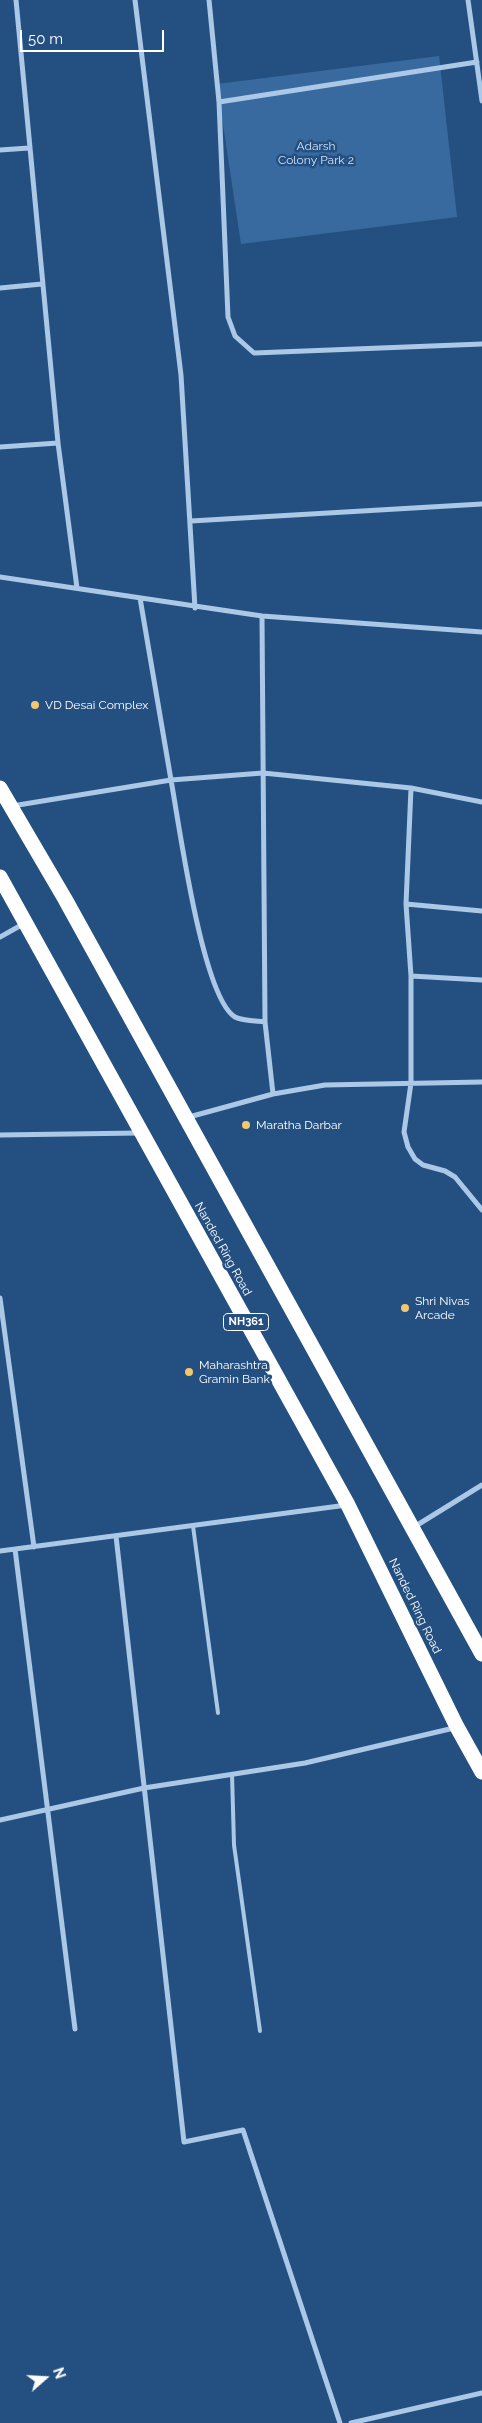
<!DOCTYPE html>
<html>
<head>
<meta charset="utf-8">
<style>
  body { margin:0 }
  #map { position:relative; width:482px; height:2423px; overflow:hidden; background:#245081; font-family:Raleway,sans-serif }
  canvas { display:block }
  .north { position:absolute; left:20px; top:2353px; width:50px; height:50px; -webkit-text-stroke:4px #245081; paint-order:stroke; rotate:71deg; font-size:14px; font-weight:700; line-height:20px; text-align:center; color:#fff }
  .north::after { content:''; display:block; margin:auto; width:18px; height:22px; background:#fff; clip-path:polygon(50% 0,100% 100%,50% 72%,0 100%) }
  .scale { position:absolute; left:20px; top:30px; width:144px; height:22px; box-sizing:border-box; border:2px solid #fff; border-top:0; padding-left:6px; font-size:15px; line-height:18px; white-space:nowrap; color:#fff; -webkit-text-stroke:4px #245081; paint-order:stroke }
</style>
</head>
<body>
<div id="map">
<canvas width="482" height="2423"></canvas>
<div class="north">N</div>
<div class="scale">50 m</div>
</div>
<script>
const ctx = document.querySelector('canvas').getContext('2d');
ctx.lineJoin = 'round';
function fillPath(path, color) {
  ctx.fillStyle = color;
  ctx.fill(path, 'evenodd');
}
function trace(path, color, width, dash) {
  ctx.strokeStyle = color;
  ctx.lineWidth = width;
  ctx.lineCap = dash ? 'butt' : 'round';
  ctx.setLineDash(dash || []);
  ctx.stroke(path);
}
function write(font, color, halo, rows, align = 'center') {
  ctx.font = font + ' Raleway,sans-serif';
  ctx.lineWidth = 5;
  ctx.setLineDash([]);
  ctx.textBaseline = 'middle';
  ctx.strokeStyle = halo;
  ctx.fillStyle = color;
  for (const [text, x, y, turn = 0] of rows) {
    ctx.save();
    ctx.translate(x, y);
    ctx.rotate((+turn || 0) * Math.PI / 180);
    ctx.textAlign = isNaN(turn) ? turn : align;
    if (halo) ctx.strokeText(text, 0, 0);
    ctx.fillText(text, 0, 0);
    ctx.restore();
  }
}
fillPath(new Path2D(`
  M439,56L457,217L241,244L217,84Z`), '#386a9f');
trace(new Path2D(`
  M193,1526L218,1713
  M232,1774L234,1845L260,2031`), '#abc8e7', 4);
trace(new Path2D(`
  M16,0L58,443L77,588
  M135,0L181,375L195,608
  M209,0L219,102L228,317L235,336L254,353L482,344
  M468,0L482,101
  M219,102L477,62
  M0,150L29,148
  M0,288L42,284
  M0,447L58,443
  M191,521L482,504
  M0,577L262,616L482,632
  M140,598L171,780L263,773L411,788L482,802
  M262,616L265,1022L273,1094
  M411,788L406,904L411,976V1083L404,1132L408,1147L415,1159L423,1165L445,1171L455,1177L482,1210
  M12,806L171,780C179,823 202,997 235,1017C242,1021 257,1021 265,1022
  M406,904L482,911
  M0,937L25,923
  M411,976L482,980
  M189,1117L273,1094L325,1085L482,1082
  M0,1135L139,1133
  M0,1298L34,1547
  M414,1527L482,1485
  M116,1536L184,2142L243,2130L340,2423
  M15,1549L75,2029
  M0,1551L347,1505
  M0,1820L144,1788L305,1763L454,1728
  M351,2423L482,2393`), '#abc8e7', 5);
trace(new Path2D(`
  M0,788L65,899L482,1654
  M0,877L348,1505L457,1727L482,1772`), '#fff', 15);
for (const [x, y, r, color] of [
  [35,705,5,"#f2c76f"],
  [246,1125,5,"#f2c76f"],
  [405,1308,5,"#f2c76f"],
  [189,1372,5,"#f2c76f"]
]) {
  const dot = new Path2D();
  dot.arc(x, y, r, 0, 2 * Math.PI);
  ctx.fillStyle = color;
  ctx.fill(dot);
  trace(dot, '#245081', 2);
}
for (const [x, y, w] of [
  [246,1322,45]
]) {
  const box = new Path2D();
  box.roundRect(x - w / 2, y - 8.5, w, 17, 4);
  ctx.fillStyle = '#245081';
  ctx.fill(box);
  trace(box, '#fff', 1);
}
write('bold 11px', '#fff', null, [
  ["NH361",246,1322]
]);
write('12px', '#cfe2f6', '#245081', [
  ["Adarsh",316,146],
  ["Colony Park 2",316,160]
]);
write('12px', '#fff', '#245081', [
  ["VD Desai Complex",45,705],
  ["Maratha Darbar",256,1125],
  ["Shri Nivas",415,1301],
  ["Arcade",415,1315],
  ["Maharashtra",199,1365],
  ["Gramin Bank",199,1379]
], 'left');
write('12px', '#fff', '#245081', [
  ["Nanded Ring Road",223,1249,61],
  ["Nanded Ring Road",415,1606,64]
]);
</script>
</body>
</html>
